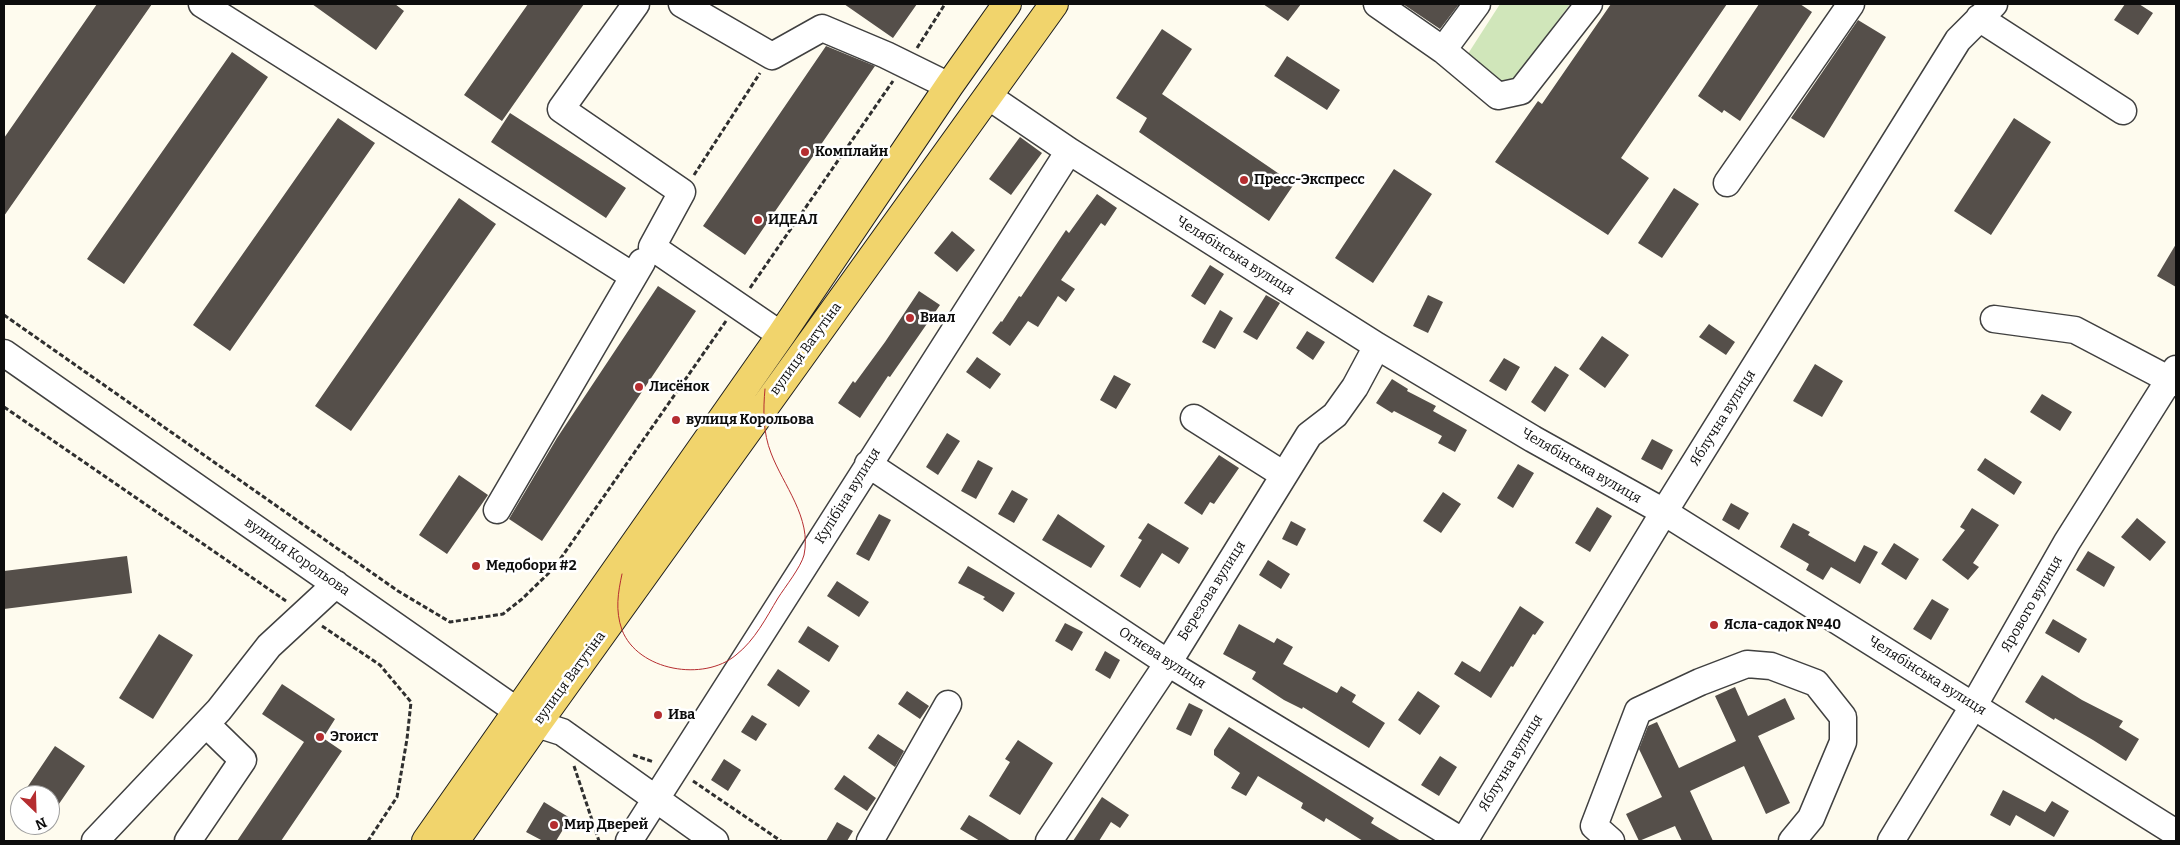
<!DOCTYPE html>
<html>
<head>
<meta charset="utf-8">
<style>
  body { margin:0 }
  #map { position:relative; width:2180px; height:845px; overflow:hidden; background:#fefbee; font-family:Bitter,serif }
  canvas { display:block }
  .frame { position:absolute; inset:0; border:5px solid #0d0d0d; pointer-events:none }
  .north { position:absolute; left:10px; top:785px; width:50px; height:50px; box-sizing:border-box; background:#fff; border:1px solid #9e9e9e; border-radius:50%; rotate:156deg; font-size:14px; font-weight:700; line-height:20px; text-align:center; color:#0d0d0d }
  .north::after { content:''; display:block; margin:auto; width:18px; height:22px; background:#b52d30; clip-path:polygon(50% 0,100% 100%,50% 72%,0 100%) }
</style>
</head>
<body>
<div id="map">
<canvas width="2180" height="845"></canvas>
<div class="frame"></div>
<div class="north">N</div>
</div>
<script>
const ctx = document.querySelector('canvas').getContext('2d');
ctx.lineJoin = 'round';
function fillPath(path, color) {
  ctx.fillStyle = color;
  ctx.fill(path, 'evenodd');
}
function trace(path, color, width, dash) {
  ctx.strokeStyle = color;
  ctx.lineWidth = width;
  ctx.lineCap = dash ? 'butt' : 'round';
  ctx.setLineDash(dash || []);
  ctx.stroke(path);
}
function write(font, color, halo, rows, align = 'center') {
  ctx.font = font + ' Bitter,serif';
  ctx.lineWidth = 5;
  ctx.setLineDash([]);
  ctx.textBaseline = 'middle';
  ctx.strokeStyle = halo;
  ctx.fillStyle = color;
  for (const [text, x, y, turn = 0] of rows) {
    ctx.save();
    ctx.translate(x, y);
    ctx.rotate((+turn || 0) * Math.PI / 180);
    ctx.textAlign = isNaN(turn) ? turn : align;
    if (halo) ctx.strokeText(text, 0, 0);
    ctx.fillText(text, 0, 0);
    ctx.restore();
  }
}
fillPath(new Path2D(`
  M1500,4H1570L1511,85L1505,86L1464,60Z`), '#d0e6ba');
fillPath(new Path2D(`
  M97,4H152L4,216V138Z
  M312,4H395L404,11L376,50Z
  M528,4H584L502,121L464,95Z
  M844,4H917L893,38Z
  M1263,4H1301L1288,21Z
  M1403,4H1459L1440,29Z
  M1611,4H1727L1621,158L1649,178L1608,235L1495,162L1538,101L1542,104Z
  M1759,4H1800L1812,12L1740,121L1724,110L1722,113L1698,96Z
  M2125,4H2139L2153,13L2138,35L2114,20Z
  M1858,20L1886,37L1824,138L1791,118Z
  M1162,29L1192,49L1162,94L1294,184L1269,221L1139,132L1147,118L1116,98Z
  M826,46L875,66L745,255L703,226Z
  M232,52L268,77L124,284L87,259Z
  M1287,56L1340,90L1327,110L1274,76Z
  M510,113L626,188L606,218L491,142Z
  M338,118L375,143L230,351L193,325Z
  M2014,118L2051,142L1991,235L1954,211Z
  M1020,137L1042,153L1011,195L989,179Z
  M1394,169L1432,194L1373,283L1335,258Z
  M1674,188L1699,204L1662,258L1638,243Z
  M1097,194L1117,208L1105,226L1101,223L1061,280L1075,289L1066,302L1058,296L1038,327L1028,321L1010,346L992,333L1001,321L1002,322L1019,296L1021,297L1066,230L1069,233Z
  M459,198L496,224L351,431L315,406Z
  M952,231L975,250L957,272L934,253Z
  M2176,244V287L2157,276Z
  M1210,265L1224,274L1205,305L1191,296Z
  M658,286L696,311L542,541L509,519L557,438Z
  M919,291L940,305L890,377L888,376L860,418L838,403L853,381L855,383L885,342Z
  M1266,295L1280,303L1257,340L1243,332Z
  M1428,295L1443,302L1428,333L1413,326Z
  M1220,310L1233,318L1215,349L1202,342Z
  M1709,324L1735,342L1726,355L1699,337Z
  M1307,331L1325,342L1313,360L1296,348Z
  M1602,336L1629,355L1605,388L1579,369Z
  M977,357L1001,374L990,389L966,372Z
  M1504,358L1520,367L1506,391L1489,381Z
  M1815,364L1843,381L1822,417L1793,401Z
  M1555,366L1569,375L1545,412L1531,402Z
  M1114,375L1131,384L1116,409L1100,400Z
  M1392,379L1408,389L1407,391L1436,406L1433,411L1467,430L1455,452L1438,443L1442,436L1394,411L1392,413L1376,403Z
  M2042,394L2072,412L2060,431L2030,412Z
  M947,433L960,441L938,475L926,467Z
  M1652,439L1673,450L1662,470L1641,459Z
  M1219,455L1239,468L1214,504L1210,502L1202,515L1184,503Z
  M1985,458L2022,482L2014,495L1977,470Z
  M978,460L993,468L976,499L961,491Z
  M1518,464L1534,473L1513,508L1497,498Z
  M459,475L488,495L447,554L419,535Z
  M1012,490L1028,499L1014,523L998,514Z
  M1443,492L1461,504L1441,533L1423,521Z
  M1731,503L1749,513L1739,530L1722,520Z
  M1597,507L1612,516L1590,552L1575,543Z
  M1972,508L1999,525L1973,563L1979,567L1968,580L1942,560L1965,530L1960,527Z
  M879,514L891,520L869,561L856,554Z
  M1058,514L1105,546L1091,568L1042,540Z
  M2137,518L2166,542L2150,561L2121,537Z
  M1291,521L1306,529L1297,546L1282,539Z
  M1148,523L1189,548L1179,564L1162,553L1140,588L1120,576L1142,540L1138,538Z
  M1793,523L1810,532L1808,535L1855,562L1864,545L1878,552L1860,584L1831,567L1823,580L1806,570L1809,564L1780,547Z
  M1894,543L1919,559L1906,580L1881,564Z
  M2088,551L2115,567L2104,587L2076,570Z
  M127,556L132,593L4,609V571Z
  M1268,560L1290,574L1281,589L1259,575Z
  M968,566L1015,593L1003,612L983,599L985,597L958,583Z
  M837,581L869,602L859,617L827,596Z
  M1932,599L1949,609L1931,640L1913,629Z
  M1520,606L1544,622L1535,635L1533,634L1513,667L1511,666L1491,698L1454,674L1462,661L1480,672Z
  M2053,619L2087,639L2079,653L2045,633Z
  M1065,623L1083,632L1072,651L1055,641Z
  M1239,624L1274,643L1277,638L1293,647L1283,664L1337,693L1341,686L1356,695L1352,702L1385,723L1369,748L1303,707L1302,709L1284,700L1252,679L1256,672L1223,654Z
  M808,626L839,646L829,662L798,642Z
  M159,634L193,655L153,719L119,698Z
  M1105,651L1120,660L1110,679L1095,670Z
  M778,669L810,691L799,707L767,685Z
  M2042,675L2082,700L2123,721L2119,727L2139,739L2126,761L2093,740L2055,718L2054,720L2025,702Z
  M282,684L335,719L323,738L342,751L281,841H237L304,742L262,714Z
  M1735,687L1748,716L1785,698L1795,719L1758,736L1790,803L1766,814L1744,766L1690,791L1713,841H1682L1675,826L1639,841L1626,814L1662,797L1639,749L1648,726L1657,722L1679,768L1736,741L1715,696Z
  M907,691L929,706L920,719L898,704Z
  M1418,691L1440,706L1420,735L1398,720Z
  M1189,703L1203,710L1191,736L1176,729Z
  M752,715L767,724L756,741L741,732Z
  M1229,727L1374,818L1371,823L1401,841H1363L1326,818L1324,822L1301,808L1303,803L1258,776L1246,796L1231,788L1240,773L1214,755V750Z
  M878,734L904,751L895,767L868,748Z
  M1018,740L1053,763L1020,815L989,796L1010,762L1005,759Z
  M55,746L85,766L50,817V795H22Z
  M1440,756L1457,767L1439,796L1421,785Z
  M724,759L741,770L728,791L711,780Z
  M844,775L876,798L867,811L834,789Z
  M2003,790L2045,812L2052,801L2069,811L2054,837L2016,815L2010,826L1990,815Z
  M1102,797L1129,815L1120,828L1111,822L1099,841H1073Z
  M544,802L570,818L556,841H543L526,832Z
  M969,815L981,822L1011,841H980L960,829Z
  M837,822L853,831L847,841H826Z`), '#554f4a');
const minor = new Path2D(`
  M202,4L633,276
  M636,4L561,109L682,192L652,247L781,335
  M682,4L772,56L822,28L886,55L949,86
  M1377,4L1443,50L1498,96L1521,91L1589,4
  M1979,18L2123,111
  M1443,50L1477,4
  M988,96L1069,151L1377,346L1533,439L1664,512L2176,833
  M1727,183L1851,4
  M1994,319L2075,330L2176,383
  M4,353L530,720L537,724L562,732L715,841
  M1194,418L1284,475
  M868,464L1168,663L1462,841
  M497,510L642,262
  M95,841L219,710L269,646L336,584
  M188,841L243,760L206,724
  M629,841L1069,151
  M870,841L948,704
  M1049,841L1168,663L1309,435L1335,415L1355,387L1377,346
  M1464,841L1664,512L1958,40L1994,4
  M1611,841L1594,826L1638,711L1700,682L1747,664L1771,666L1816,683L1843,717V742L1811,818L1792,841
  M1891,841L1974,705L2067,542L2176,369`);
const major = new Path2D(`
  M426,841L781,335L949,86L1007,4
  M455,841L537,724L1054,4`);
trace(minor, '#404040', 29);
trace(major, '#1e1e1e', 30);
trace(new Path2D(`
  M917,48L945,4
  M694,175L760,73
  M750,288L893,81
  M4,315L398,591L450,622L503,614L522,599L554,568L726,321
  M4,407L286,601
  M322,626L380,665L411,702L407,739L397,797L368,841
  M633,755L654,762
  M574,766L599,841
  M693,781L781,841`), '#2f2f2f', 3, [5, 2.5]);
trace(minor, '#fff', 26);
trace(major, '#f1d46c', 28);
trace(new Path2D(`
  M622,574C618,593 615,610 622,630C638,671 704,682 736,655C755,640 766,618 778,598C785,587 801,567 804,555C812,518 783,485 771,453C763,433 763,410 765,389`), '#b52d30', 1);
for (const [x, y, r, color] of [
  [805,152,5,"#b52d30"],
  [1244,180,5,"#b52d30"],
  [758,220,5,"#b52d30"],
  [910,318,5,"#b52d30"],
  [639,387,5,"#b52d30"],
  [676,420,5,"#b52d30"],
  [476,566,5,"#b52d30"],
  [1714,625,5,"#b52d30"],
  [658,715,5,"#b52d30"],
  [320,737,5,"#b52d30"],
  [554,825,5,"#b52d30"]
]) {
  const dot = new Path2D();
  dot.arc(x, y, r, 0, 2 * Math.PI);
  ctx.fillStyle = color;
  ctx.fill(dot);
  trace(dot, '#fff', 2);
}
write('bold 14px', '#0d0d0d', '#fff', [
  ["Комплайн",815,152],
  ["Пресс-Экспресс",1254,180],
  ["ИДЕАЛ",768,220],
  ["Виал",920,318],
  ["Лисёнок",649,387],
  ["вулиця Корольова",686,420],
  ["Медобори #2",486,566],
  ["Ясла-садок №40",1724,625],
  ["Ива",668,715],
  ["Эгоист",330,737],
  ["Мир Дверей",564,825]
], 'left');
write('14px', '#0d0d0d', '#fff', [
  ["Челябінська вулиця",1235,256,32],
  ["вулиця Ватутіна",806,349,-54],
  ["Яблучна вулиця",1723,418,-58],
  ["Челябінська вулиця",1581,466,30],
  ["Кулібіна вулиця",848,496,-58],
  ["вулиця Корольова",297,557,35],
  ["Березова вулиця",1212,591,-58],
  ["Ярового вулиця",2032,604,-60],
  ["Огнєва вулиця",1162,658,33],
  ["Челябінська вулиця",1927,676,32],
  ["вулиця Ватутіна",570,678,-54],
  ["Яблучна вулиця",1511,763,-59]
]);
</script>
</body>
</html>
